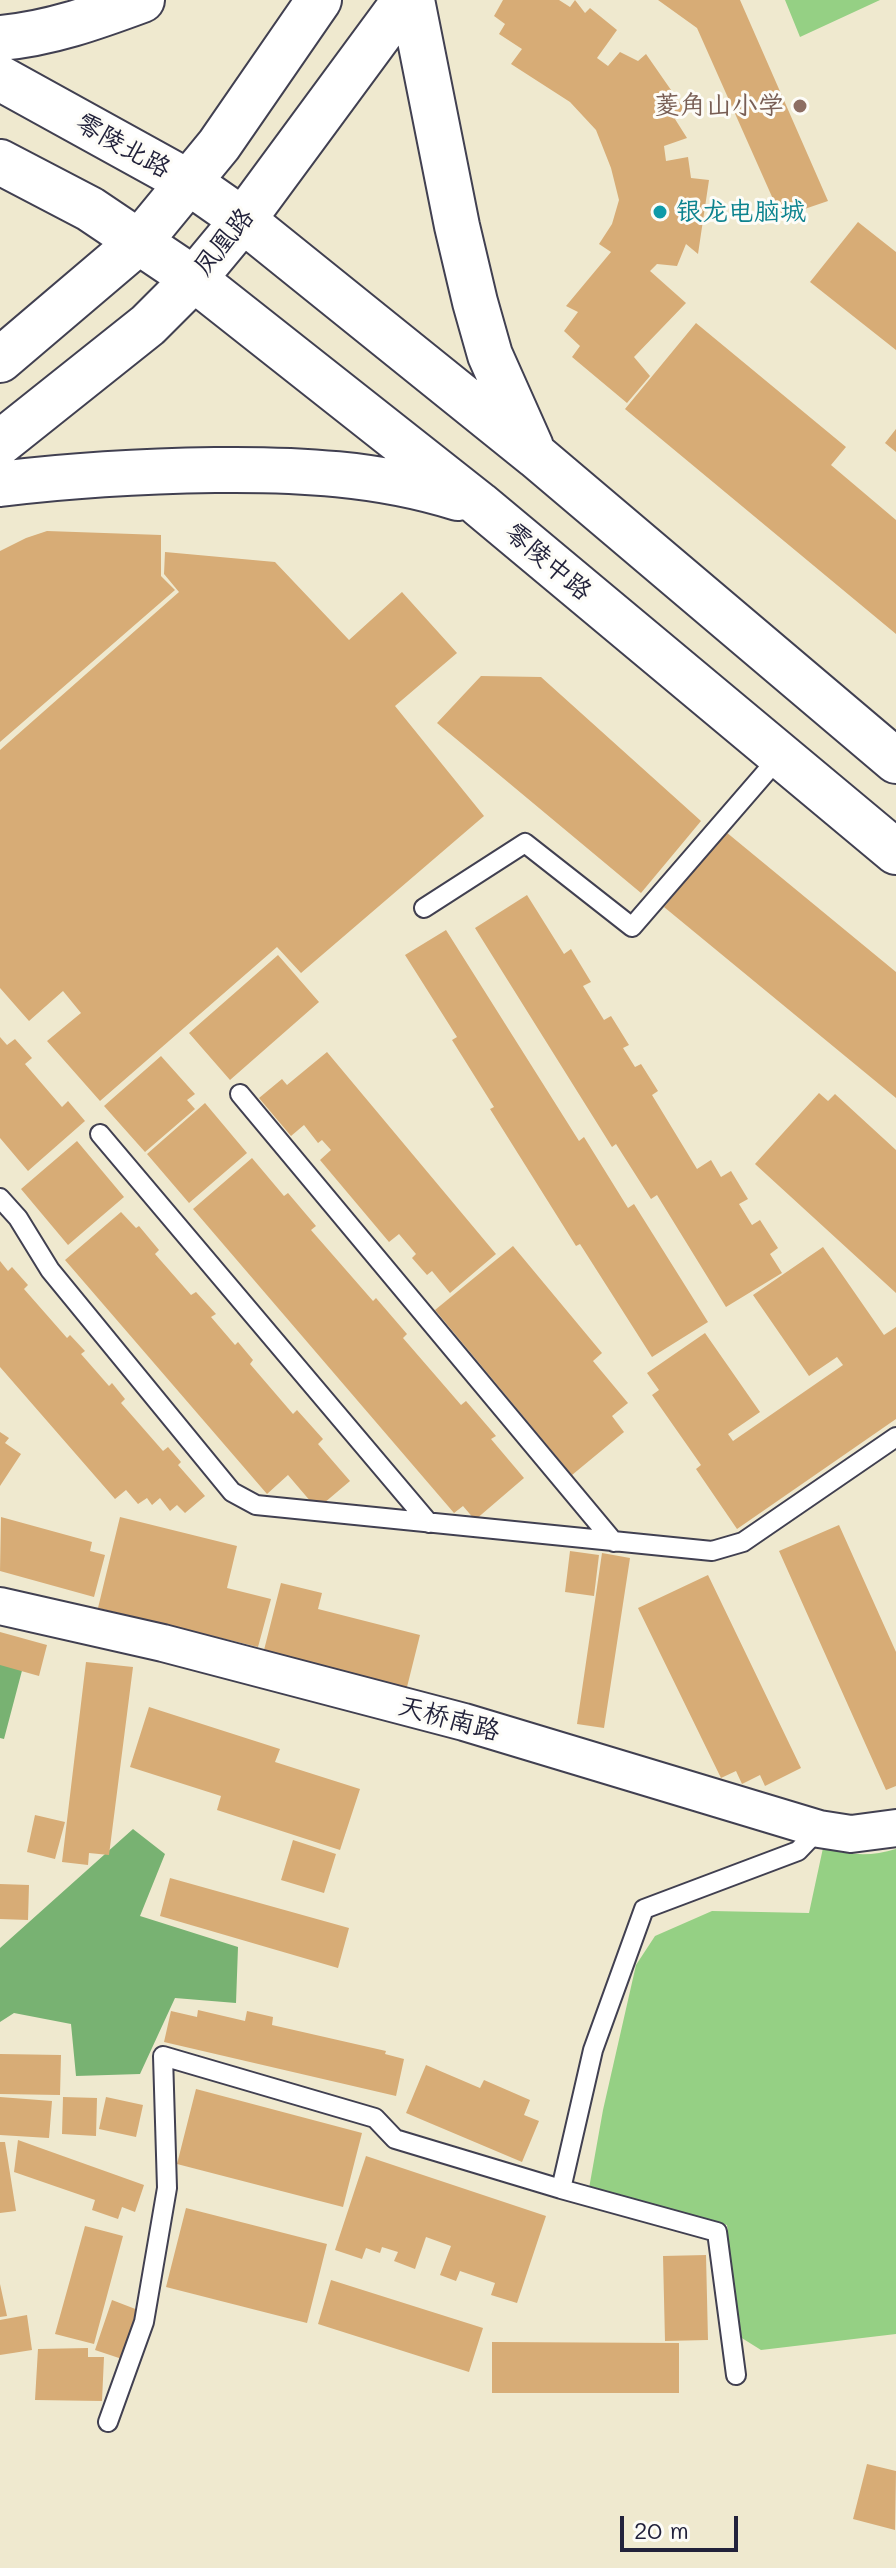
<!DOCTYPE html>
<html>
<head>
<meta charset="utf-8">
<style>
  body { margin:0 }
  #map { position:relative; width:896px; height:2568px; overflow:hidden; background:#efe9cf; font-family:Mali,sans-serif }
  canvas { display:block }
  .scale { position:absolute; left:620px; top:2516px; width:118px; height:36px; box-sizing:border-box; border:4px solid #22223b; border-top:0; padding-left:10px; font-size:24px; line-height:28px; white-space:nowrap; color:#22223b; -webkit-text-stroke:6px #fdfcf7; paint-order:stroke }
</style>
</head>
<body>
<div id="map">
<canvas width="896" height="2568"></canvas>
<div class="scale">20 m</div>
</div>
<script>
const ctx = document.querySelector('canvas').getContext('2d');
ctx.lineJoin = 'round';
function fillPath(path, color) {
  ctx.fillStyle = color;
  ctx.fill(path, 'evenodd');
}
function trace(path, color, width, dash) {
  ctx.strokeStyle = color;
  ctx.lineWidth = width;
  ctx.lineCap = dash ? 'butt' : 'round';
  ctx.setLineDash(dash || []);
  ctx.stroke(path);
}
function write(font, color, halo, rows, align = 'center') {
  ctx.font = font + ' Mali,"LXGW WenKai TC",sans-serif';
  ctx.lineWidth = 6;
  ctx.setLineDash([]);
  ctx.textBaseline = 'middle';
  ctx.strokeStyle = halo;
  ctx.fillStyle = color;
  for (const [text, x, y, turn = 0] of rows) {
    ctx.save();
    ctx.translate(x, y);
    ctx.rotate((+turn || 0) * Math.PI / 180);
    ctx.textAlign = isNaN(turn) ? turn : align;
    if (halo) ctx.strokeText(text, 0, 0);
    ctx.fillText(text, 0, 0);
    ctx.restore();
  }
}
fillPath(new Path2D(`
  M785,0H880L800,37Z
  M823,1848C849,1855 870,1857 896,1849V2334L761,2350L737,2335L727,2225L588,2194L603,2110L636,1965L655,1936L712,1911L809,1913Z`), '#95d084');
fillPath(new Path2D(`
  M0,1657L24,1663L4,1739L0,1738Z
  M133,1829L165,1854L140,1916L238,1947L236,2003L175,1998L140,2074L76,2076L71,2024L14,2013L0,2022V1948Z`), '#78b272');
fillPath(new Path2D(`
  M503,0H559L570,7L575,0L585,13L590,8L617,30L597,58L608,66L620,52L638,61L646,54L687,113L675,119L687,138L664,146L666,161L688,157L691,178L709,180L698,254L686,244L677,266L657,264L650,271L686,303L634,357L650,376L627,403L572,357L580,346L564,331L578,312L566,306L611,252L599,244L612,224L619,200L611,168L596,130L570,102L511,64L522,49L499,34L505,24L494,16Z
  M658,0H740L828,201L781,217L697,28Z
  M858,222L896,252V350L810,282Z
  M696,323L846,447L831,465L896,520V634L625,409Z
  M896,429V452L885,443Z
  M47,531L161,535V576L175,590L0,742V551L26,538Z
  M165,552L275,562L349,640L402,592L457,653L395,706L484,816L301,973L277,947L100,1101L47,1041L81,1013L63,991L29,1021L0,988V750L179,592L164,574Z
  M481,676L541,677L701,821L641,893L437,723Z
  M726,832L896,972V1098L664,907Z
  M527,895L564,954L571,949L591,982L583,986L604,1020L611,1016L629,1045L623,1048L635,1067L641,1064L658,1091L652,1095L697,1169L711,1160L721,1177L731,1171L748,1199L739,1204L752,1225L760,1220L778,1248L770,1254L782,1273L726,1307L657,1195L651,1199L616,1144L612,1147L475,928Z
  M446,930L579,1141L584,1137L628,1208L634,1204L708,1322L652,1357L580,1244L576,1246L490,1109L494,1107L452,1040L457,1037L405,955Z
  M278,955L319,1002L230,1080L189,1033Z
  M0,1037L7,1045L15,1039L32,1058L25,1064L62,1107L68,1101L85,1121L28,1171L0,1138Z
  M327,1052L496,1254L450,1293L432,1271L427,1275L412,1258L416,1254L399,1234L389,1242L320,1160L331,1150L322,1140L318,1143L304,1125L291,1136L259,1098L282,1079L287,1085Z
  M161,1056L195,1094L187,1100L195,1109L145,1152L104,1106Z
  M819,1093L828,1101L835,1094L896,1150V1293L755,1164Z
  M205,1103L247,1153L189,1203L147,1154Z
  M77,1141L124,1197L68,1245L21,1189Z
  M252,1158L284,1196L288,1193L316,1226L311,1230L373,1301L376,1298L407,1334L403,1338L461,1405L466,1401L496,1436L491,1439L524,1478L475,1520L463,1506L454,1513L193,1209Z
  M121,1212L136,1228L139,1226L159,1250L155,1254L191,1295L196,1292L216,1314L211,1317L235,1345L238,1342L253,1360L250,1364L293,1414L297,1410L323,1439L318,1444L350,1481L317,1509L288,1475L267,1494L65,1260Z
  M513,1246L602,1353L593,1361L628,1403L612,1416L624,1432L572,1475L435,1310Z
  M823,1247L884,1335L896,1327V1419L737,1529L696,1469L701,1465L652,1395L659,1390L647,1373L705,1333L760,1412L728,1434L733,1441L843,1365L837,1357L809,1376L753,1295Z
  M0,1261L8,1271L12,1267L28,1285L24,1289L67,1338L70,1335L85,1351L81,1354L109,1386L112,1383L125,1399L121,1403L163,1451L168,1447L181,1462L178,1465L205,1496L185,1513L177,1505L170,1511L160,1498L152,1505L147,1498L138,1504L126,1490L115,1499L0,1367Z
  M0,1432L9,1438L5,1443L21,1454L0,1486Z
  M1,1517L92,1542L90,1551L105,1555L94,1597L0,1571Z
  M120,1517L237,1546L227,1588L271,1599L258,1647L98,1608Z
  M839,1525L896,1652V1786L886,1790L779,1551Z
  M570,1551L599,1555L594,1596L565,1592Z
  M602,1553L630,1558L604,1728L577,1724Z
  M708,1575L801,1768L765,1786L760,1775L742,1784L736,1771L721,1778L638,1608Z
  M281,1583L322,1593L318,1609L420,1635L406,1691L263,1654Z
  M0,1632L47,1645L39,1676L0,1665Z
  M86,1662L133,1667L109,1855L89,1853L88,1865L62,1862Z
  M149,1707L280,1749L275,1762L360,1789L340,1850L217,1810L221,1796L130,1767Z
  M35,1815L65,1822L55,1859L27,1852Z
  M293,1840L336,1854L324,1893L281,1880Z
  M170,1878L349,1928L338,1968L160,1916Z
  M0,1884L29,1885L28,1920L0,1919Z
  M198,2010L245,2021L247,2011L273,2017L272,2025L386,2051L385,2054L404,2059L396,2096L164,2042L171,2011L197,2017Z
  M0,2054L61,2055L60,2095L0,2094Z
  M426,2065L480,2088L484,2080L530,2100L524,2115L539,2121L522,2162L406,2113Z
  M196,2089L362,2133L343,2207L177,2164Z
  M0,2097L52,2101L49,2138L0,2135Z
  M63,2097L97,2098L96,2136L62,2134Z
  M106,2097L143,2105L136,2137L99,2129Z
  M18,2140L144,2185L135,2212L122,2207L118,2219L92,2210L95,2200L14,2172Z
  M0,2142H5L16,2211L0,2213Z
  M366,2156L546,2216L517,2303L491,2295L495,2283L460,2271L456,2281L440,2275L451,2246L426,2237L415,2269L394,2261L398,2252L382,2247L380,2253L366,2248L362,2259L335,2250Z
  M186,2208L327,2244L307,2323L166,2287Z
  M85,2226L123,2236L94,2344L55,2334Z
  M706,2255L708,2340L665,2341L663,2256Z
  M331,2280L483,2328L469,2372L318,2324Z
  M0,2284L7,2316L0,2317Z
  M112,2300L138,2310L122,2359L95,2350Z
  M27,2315L32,2350L0,2355V2320Z
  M492,2342L679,2343V2393H492Z
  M88,2348V2357H104L102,2401L35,2400L38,2349Z
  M867,2464L896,2471L895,2530L853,2519Z`), '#d7ac76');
const lane = new Path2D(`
  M424,908L525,843L632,927L780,756
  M240,1094L614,1542
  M100,1134L429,1523
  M0,1198L18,1218L50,1270L232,1492L256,1505L712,1551L743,1542L896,1437
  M561,2189L717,2232L736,2375
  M108,2422L144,2322L167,2188L163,2056L375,2118L395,2139L561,2189L593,2050L644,1909L798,1851L819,1829`);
const street = new Path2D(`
  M0,1606L163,1643L464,1722L819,1829L851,1834L896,1828`);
const primary = new Path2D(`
  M412,0L457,226L475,302L490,355L531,447
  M0,38C49,34 96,17 142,0
  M0,78L190,183L243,220L536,456L896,761
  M0,162L90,209L194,279L479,504L896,852
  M0,360L140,241L219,145L319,0
  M0,443L148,325L194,279L243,220L405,0
  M0,484C72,475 142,471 215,470C297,469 379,473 458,498`);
trace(lane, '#414051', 22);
trace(street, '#414051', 40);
trace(primary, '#414051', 48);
trace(lane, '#fff', 18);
trace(street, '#fff', 36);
trace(primary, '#fff', 44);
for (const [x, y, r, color] of [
  [800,106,8,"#8d6e63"],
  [660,212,8,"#0f9aa8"]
]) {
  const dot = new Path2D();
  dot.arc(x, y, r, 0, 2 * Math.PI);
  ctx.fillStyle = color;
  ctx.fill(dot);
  trace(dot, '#fdfcf7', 3);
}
write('26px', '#785e54', '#fdfcf7', [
  ["菱角山小学",784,106]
], 'right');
write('26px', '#22223b', '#fdfcf7', [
  ["零陵北路",123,146,29],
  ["凤凰路",224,242,-51],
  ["零陵中路",548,562,40],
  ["天桥南路",449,1719,15]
]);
write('26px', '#0d838f', '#fdfcf7', [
  ["银龙电脑城",676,212]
], 'left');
</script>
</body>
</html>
